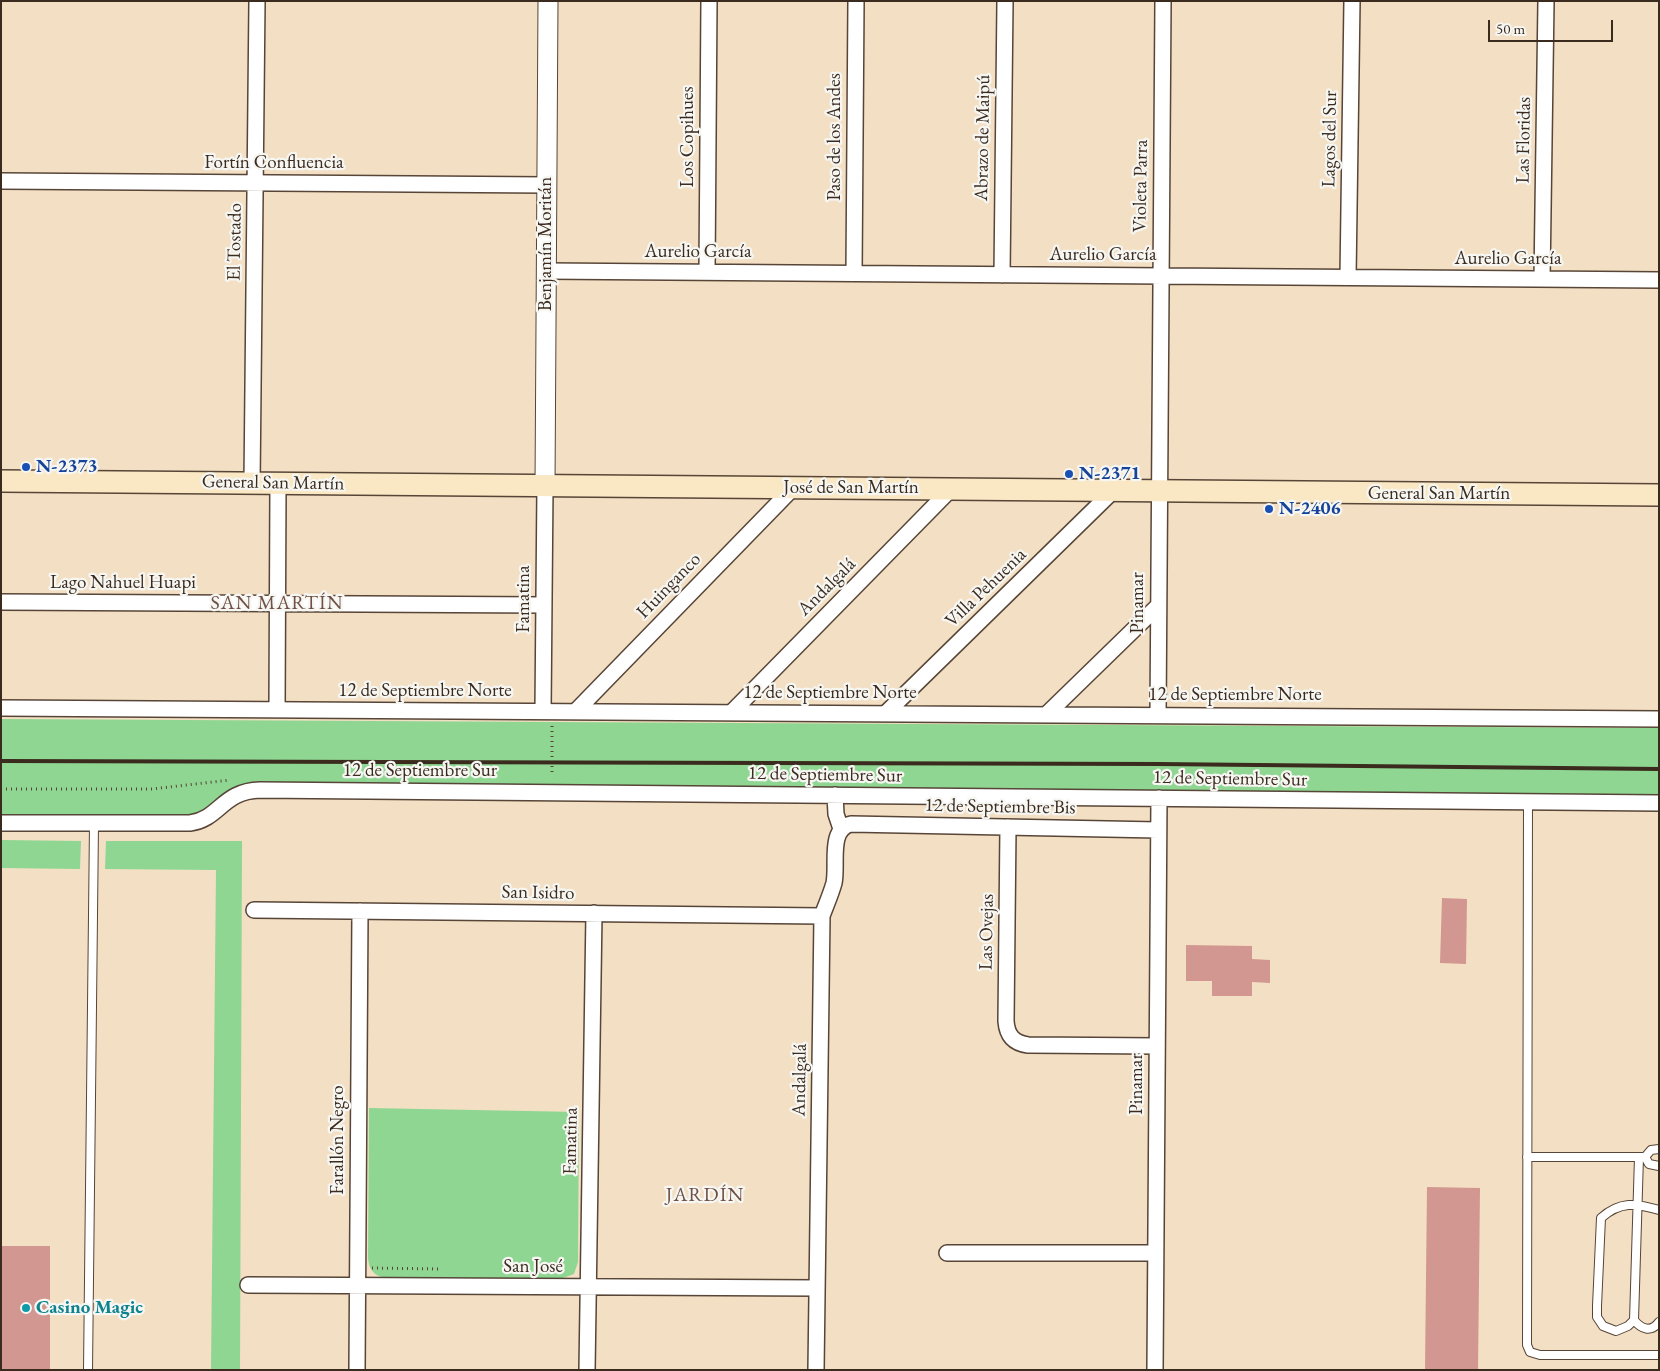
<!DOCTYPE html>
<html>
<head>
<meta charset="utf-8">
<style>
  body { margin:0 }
  #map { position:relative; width:1660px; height:1371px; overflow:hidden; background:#f3dfc3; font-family:"EB Garamond",serif }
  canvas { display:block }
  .frame { position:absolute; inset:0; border:2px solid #3b2a1e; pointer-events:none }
  .scale { position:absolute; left:1488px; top:20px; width:125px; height:22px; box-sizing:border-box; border:2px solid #3b2a1e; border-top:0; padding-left:6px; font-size:15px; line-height:18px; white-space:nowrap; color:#3b2a1e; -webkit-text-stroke:4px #f6f6f2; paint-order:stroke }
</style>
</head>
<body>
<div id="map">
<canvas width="1660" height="1371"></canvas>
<div class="frame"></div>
<div class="scale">50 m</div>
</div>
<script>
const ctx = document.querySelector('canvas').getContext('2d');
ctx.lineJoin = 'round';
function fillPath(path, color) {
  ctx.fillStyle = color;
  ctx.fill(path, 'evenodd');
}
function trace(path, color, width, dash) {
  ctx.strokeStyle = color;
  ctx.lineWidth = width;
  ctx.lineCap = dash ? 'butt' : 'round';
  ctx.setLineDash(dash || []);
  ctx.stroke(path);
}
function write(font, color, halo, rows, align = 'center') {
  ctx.font = font + ' "EB Garamond",serif';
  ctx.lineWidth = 4.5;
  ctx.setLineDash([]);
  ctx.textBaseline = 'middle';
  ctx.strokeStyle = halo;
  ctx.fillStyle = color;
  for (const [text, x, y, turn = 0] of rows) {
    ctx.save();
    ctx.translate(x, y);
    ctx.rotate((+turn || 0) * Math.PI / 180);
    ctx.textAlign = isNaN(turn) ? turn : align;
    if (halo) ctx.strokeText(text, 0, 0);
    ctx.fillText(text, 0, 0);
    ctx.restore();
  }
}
fillPath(new Path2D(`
  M1,719L1659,728V796L226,793L199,812L188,815H1Z
  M1,840L81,841L80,869L1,868Z
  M106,841H242L240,1370H211L216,870L105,869Z
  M369,1108L579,1112L578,1262L574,1274L560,1279L386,1278C374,1276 369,1270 368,1258Z`), '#8ed691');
fillPath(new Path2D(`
  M1442,898L1467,899L1466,964L1440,963Z
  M1186,945L1252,946V959L1270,960V983L1252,982V996H1212V981H1186Z
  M1427,1187L1480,1188L1478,1370H1425Z
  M1,1246H50V1370H1Z`), '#d29790');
const service = new Path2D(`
  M1528,801L1527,1345L1530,1352L1540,1355H1659
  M1527,1157H1645
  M1645,1157L1649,1164L1659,1166
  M1645,1157L1651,1150L1659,1149
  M1659,1210C1636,1203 1620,1201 1601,1218L1597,1306V1317L1603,1326L1616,1331L1628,1326L1634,1320C1641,1329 1651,1333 1659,1322
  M1634,1320L1639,1157
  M88,1370L94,824`);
const minor = new Path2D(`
  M1,181L547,185
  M546,271L1659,280
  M707,272L709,1
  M854,273L856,1
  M1002,275L1005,1
  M1348,277L1352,1
  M1542,279L1546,1
  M252,483L257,1
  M1,602L544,605
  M1,708L1659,719
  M277,710L278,483
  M543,711L545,486
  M575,712L793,488
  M732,712L951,489
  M886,713L1113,491
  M1047,714L1158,606
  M1158,715L1163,1
  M835,795L836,814L841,829
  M1,823H190C220,819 222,791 260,790L1659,803
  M1008,827L1006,1021C1007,1035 1013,1043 1028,1045L1157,1046
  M254,910L822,916
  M947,1253H1155
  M248,1285L817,1288
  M357,1370L360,911
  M587,1370L594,913
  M816,1370L822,916C826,905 831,894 834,883C838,865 828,829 851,824L1158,830
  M1155,1370L1159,798`);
const tertiary = new Path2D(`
  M545,486L548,1`);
const secondary = new Path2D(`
  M1,481L1659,495`);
trace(service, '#574537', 10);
trace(minor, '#574537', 18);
trace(tertiary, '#574537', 21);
trace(secondary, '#574537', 24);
trace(new Path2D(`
  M552,726V772
  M1,789H152L230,780
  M573,1172V1112
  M372,1268L441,1269`), '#574537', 3, [1, 4]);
trace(service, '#fff', 8);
trace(minor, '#fff', 15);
trace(tertiary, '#fff', 19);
trace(secondary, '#fae7c3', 21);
trace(new Path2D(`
  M1,761L1158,764L1659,769`), '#3b2a1e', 4);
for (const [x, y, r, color] of [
  [26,467,5,"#1a4fb4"],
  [1069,474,5,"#1a4fb4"],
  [1269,509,5,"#1a4fb4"],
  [26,1308,5,"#0f9aa8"]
]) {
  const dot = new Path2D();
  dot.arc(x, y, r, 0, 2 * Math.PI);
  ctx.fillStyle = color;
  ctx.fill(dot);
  trace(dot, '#f6f6f2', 2);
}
write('19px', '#3b2a1e', '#f6f6f2', [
  ["Los Copihues",688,137,-90],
  ["Paso de los Andes",835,137,-90],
  ["Abrazo de Maipú",983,138,-89],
  ["Lagos del Sur",1330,139,-89],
  ["Las Floridas",1524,140,-89],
  ["Fortín Confluencia",274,163],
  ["Violeta Parra",1141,186,-89],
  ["El Tostado",235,242,-89],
  ["Benjamín Moritán",546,244,-90],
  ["Aurelio García",698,252],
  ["Aurelio García",1103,255],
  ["Aurelio García",1508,259],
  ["General San Martín",273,483,1],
  ["José de San Martín",851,488],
  ["General San Martín",1439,494],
  ["Lago Nahuel Huapi",123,583],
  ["Huinganco",669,586,-46],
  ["Andalgalá",827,587,-45],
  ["Villa Pehuenia",986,588,-44],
  ["Famatina",524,599,-90],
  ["Pinamar",1138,603,-90],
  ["12 de Septiembre Norte",425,691],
  ["12 de Septiembre Norte",830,693],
  ["12 de Septiembre Norte",1235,695],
  ["12 de Septiembre Sur",420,771],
  ["12 de Septiembre Sur",825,775,1],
  ["12 de Septiembre Sur",1230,779,1],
  ["12 de Septiembre Bis",1000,807,1],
  ["San Isidro",538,893,1],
  ["Las Ovejas",987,932,-89],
  ["Andalgalá",800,1080,-89],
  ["Pinamar",1137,1084,-90],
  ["Farallón Negro",338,1140,-90],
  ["Famatina",571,1141,-89],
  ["San José",533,1267]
]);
write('bold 19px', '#164399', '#f6f6f2', [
  ["N-2373",36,467],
  ["N-2371",1079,474],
  ["N-2406",1279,509]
], 'left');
write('bold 19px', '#0d838f', '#f6f6f2', [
  ["Casino Magic",36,1308]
], 'left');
ctx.letterSpacing = '1px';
write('20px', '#705046', '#f6f6f2', [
  ["SAN MARTÍN",277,604],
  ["JARDÍN",705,1196]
]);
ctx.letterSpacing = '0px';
</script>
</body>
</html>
